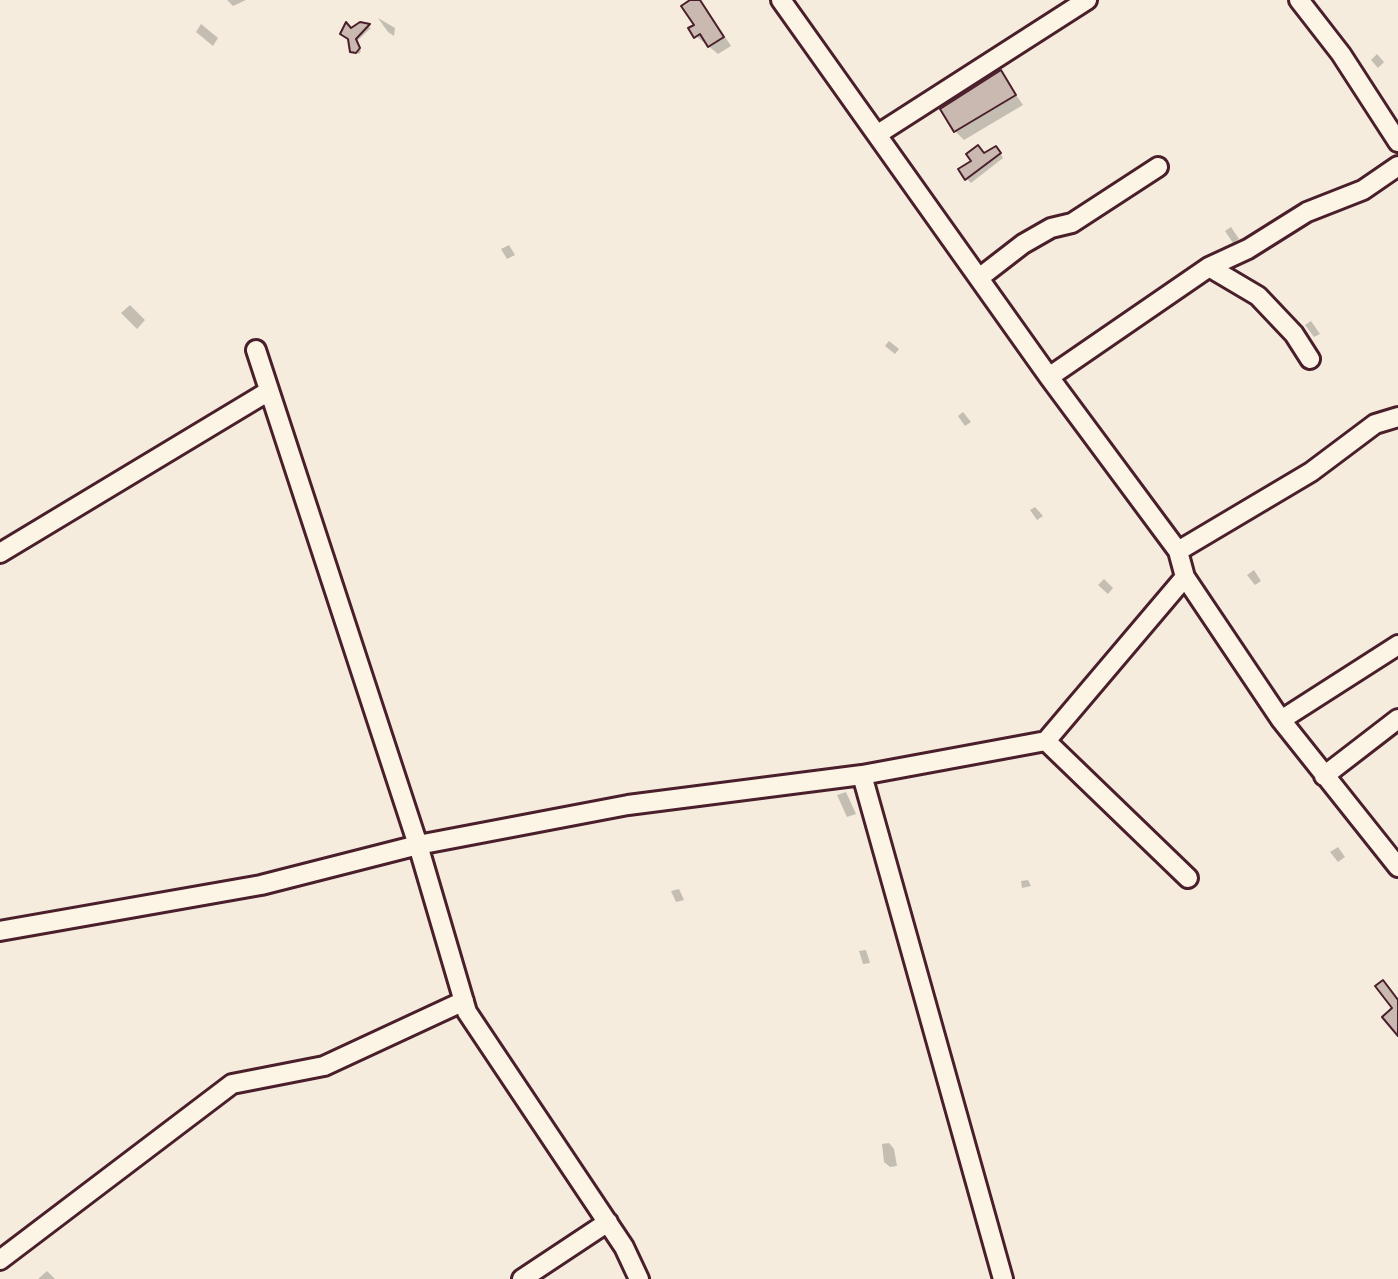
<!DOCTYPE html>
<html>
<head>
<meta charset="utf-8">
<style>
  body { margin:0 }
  canvas { display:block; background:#f5ecde }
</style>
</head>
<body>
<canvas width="1398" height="1279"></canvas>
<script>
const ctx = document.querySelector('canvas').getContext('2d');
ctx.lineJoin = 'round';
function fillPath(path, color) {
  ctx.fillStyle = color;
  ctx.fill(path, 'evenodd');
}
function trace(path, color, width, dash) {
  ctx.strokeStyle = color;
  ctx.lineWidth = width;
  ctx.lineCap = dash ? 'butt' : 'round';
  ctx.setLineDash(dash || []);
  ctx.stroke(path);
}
fillPath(new Path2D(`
  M227,0H246L233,6Z
  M693,0L705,6L731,46L718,54L696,36Z
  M378,18L395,28L394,36L388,32Z
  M201,24L218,38L213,46L196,32Z
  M360,24L371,28L357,41L361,51L359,54L352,51L350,39L351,30Z
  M1377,54L1384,62L1378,68L1371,60Z
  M1000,72L1023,105L964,140L955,131Z
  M1000,152L1003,158L971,183L967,179L961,170L984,155Z
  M1231,227L1239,239L1233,243L1225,231Z
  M509,245L515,255L507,259L501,249Z
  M130,305L145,320L137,329L121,313Z
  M1311,321L1320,334L1314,337L1305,325Z
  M889,341L899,349L895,354L885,346Z
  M963,412L971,422L965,426L958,416Z
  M1035,507L1043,516L1037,520L1030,510Z
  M1254,570L1261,581L1255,585L1247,575Z
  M1104,579L1113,588L1108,594L1098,585Z
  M846,792L856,814L847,817L837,795Z
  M1338,847L1345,857L1338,862L1330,852Z
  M1028,880L1031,886L1022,888L1021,881Z
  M679,889L684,900L676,902L671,891Z
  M866,950L870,963L863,964L859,951Z
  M889,1143L894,1149L897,1166L890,1167L884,1162L882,1144Z
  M47,1271L55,1279H38Z`), '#0003');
const building = new Path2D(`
  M690,0H700L724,37L708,47L700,34L694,38L688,28L694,25L681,6Z
  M346,22L351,28L360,22L370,24L356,39L360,48L356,53L350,52L348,39L340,34Z
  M1001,70L1016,95L954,132L940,109Z
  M978,145L984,153L996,146L1001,153L965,180L958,169L971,161L966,154Z
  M1383,980L1398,1000V1036L1382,1017L1392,1008L1375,986Z`);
fillPath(building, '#cab9b1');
trace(building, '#4a1f2b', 2);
const minor = new Path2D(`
  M781,0L1049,377L1178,551L1185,577L1281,720L1398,867
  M1299,0L1341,54L1398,142
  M878,134L1087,0
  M1209,267L1258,296L1294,334L1310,359
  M979,278L1023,244L1051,228L1072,223L1158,167
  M256,350L418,845L467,1012L624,1247L639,1279
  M1049,377L1209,267L1248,249L1307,212L1363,190L1398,166
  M1178,551L1311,472L1375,424L1398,417
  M0,553L269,391
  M1281,720L1398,645
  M1046,741L1188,878
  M862,775L1003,1279
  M1324,776L1398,719
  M0,931L261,885L418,845L628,805L862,775L1046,741L1185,577
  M0,1260L232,1084L324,1066L464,1001
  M522,1279L608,1222`);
trace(minor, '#4a1f2b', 24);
trace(minor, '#fcf5e5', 18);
</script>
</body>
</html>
